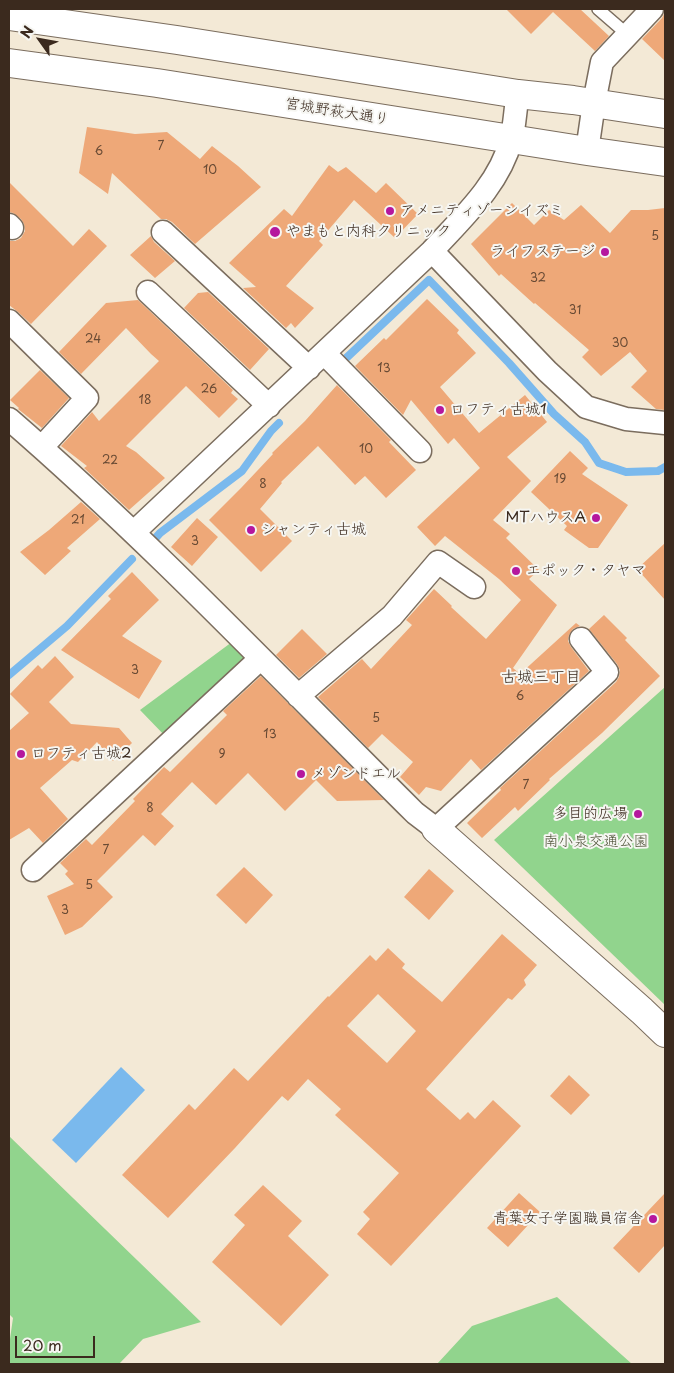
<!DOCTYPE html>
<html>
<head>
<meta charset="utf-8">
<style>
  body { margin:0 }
  #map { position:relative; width:674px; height:1373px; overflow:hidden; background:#f3e9d6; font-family:"Playpen Sans",sans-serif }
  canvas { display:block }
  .frame { position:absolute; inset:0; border:10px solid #3b2a1e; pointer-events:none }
  .north { position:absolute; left:15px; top:15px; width:50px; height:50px; -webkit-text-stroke:4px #f6f6f2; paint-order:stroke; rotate:302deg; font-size:14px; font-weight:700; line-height:20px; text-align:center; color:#3b2a1e }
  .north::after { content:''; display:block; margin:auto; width:18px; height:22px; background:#3b2a1e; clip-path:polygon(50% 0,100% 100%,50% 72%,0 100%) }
  .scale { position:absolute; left:15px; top:1336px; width:80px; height:22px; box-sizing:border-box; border:2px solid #3b2a1e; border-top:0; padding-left:6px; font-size:15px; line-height:18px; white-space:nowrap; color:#3b2a1e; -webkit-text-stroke:4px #f6f6f2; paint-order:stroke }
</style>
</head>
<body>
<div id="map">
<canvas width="674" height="1373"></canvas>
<div class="frame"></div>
<div class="north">N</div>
<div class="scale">20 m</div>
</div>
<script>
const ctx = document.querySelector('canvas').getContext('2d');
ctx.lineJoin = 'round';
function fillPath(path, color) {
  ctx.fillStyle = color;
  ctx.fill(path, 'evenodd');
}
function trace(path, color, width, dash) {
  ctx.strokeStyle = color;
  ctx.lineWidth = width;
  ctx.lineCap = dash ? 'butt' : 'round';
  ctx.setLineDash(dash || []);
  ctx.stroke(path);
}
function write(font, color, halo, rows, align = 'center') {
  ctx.font = font + ' "Playpen Sans","Klee One",sans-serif';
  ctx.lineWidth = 4;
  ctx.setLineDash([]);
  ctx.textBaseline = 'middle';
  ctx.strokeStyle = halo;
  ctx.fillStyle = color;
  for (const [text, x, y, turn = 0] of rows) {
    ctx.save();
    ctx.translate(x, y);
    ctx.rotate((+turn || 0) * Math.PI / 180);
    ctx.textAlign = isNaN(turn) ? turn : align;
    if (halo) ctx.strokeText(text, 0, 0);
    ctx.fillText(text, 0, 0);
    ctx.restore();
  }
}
fillPath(new Path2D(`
  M232,642L250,656L167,738L140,710Z
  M665,687V1005L494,840Z
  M9,1136L201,1322L143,1339L119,1364H9V1346L13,1318L9,1314Z
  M557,1297L632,1364H437L472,1326Z`), '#91d48d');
fillPath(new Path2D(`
  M121,1067L145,1090L76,1163L52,1140Z`), '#7ab9ed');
trace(new Path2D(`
  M342,362L429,280L509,363L554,414L585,442L599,463L626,472L658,471L665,467
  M152,542L160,533L242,471L271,431L279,423
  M9,675L67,626L132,559`), '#7ab9ed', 8);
fillPath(new Path2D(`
  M506,9H580L609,36L595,51L553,12L531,34Z
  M665,9V61L642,39L662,18L665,12Z
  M87,127L135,134L167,132L200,159L212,146L238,166L261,187L195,244L172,222L166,219H161L112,173L108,194L79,173Z
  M329,165L338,172L346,167L376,193L386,183L418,214L395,238L354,200L319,241L323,245L286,286L314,308L295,328L291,323L286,328L243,288L256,287L229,263L284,209L292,216Z
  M9,182L73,246L89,229L107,246L31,324L18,312L9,305V241H15L21,238L25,231L24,224L21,219L13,213L9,212Z
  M512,203L534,225L549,210L564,220L581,205L610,233L631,210H648L665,208V410L656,409L631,387L647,371L630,352L601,376L582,357L589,350L535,303L534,304L501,274L499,276L471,244Z
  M151,236L154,242L175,261L155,278L130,255Z
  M208,292L269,349L250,370L184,308L198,293Z
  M427,299L459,330L457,333L476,353L440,387L479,433L525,395L547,422L507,457L531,481L493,520L510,534L506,538L539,570L529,579L557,605L513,668L520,674L576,623L580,626L573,629L569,635L568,641L571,647L589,671L481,770L471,759L441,791L426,787L419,795L400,777L413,762L382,734L368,748L318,697L362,659L371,669L412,625L406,620L434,589L452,606L451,607L486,639L521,600L499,579L445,536L435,546L417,527L480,468L454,438L448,444L411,400L403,415L355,366L384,338L386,340Z
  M138,300L233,390L231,393L238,399L219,418L186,386L126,446L136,452L165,478L129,510L84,468L87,466L61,446L92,412L99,421L159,361L151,354L126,328L81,374L59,352L106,303Z
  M40,370L69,398L42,428L18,409L19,408L10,400Z
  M337,385L391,440L389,442L416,470L386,498L365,476L355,485L318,446L281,482L282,483L260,509L292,541L261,572L209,520L241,488L273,454L272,453L305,421Z
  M570,451L588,468L582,474L628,505L598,548H589L564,530L567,526L531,492Z
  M81,502L100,519L67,548L71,551L45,575L20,552L49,530Z
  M197,518L218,537L192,566L171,547Z
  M665,543V600L637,569Z
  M132,572L159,600L122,636L162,661L139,699L61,650L111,599L108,596Z
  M604,615L627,638L625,640L660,676L602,733L549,779L550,780L518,811L515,807L482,838L467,823L501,790L500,788L616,682L619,677L620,670L617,664L589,629Z
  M302,629L327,654L299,678L276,655Z
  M55,656L74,677L49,702L71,724L119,728L132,743L113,761L97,742L78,762L72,760L40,788L68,819L43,843L29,828L9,840V731L29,713L10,694L38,665L42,669Z
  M261,676L384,800L337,801L316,780L285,811L248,773L216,805L192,782L161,814L174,826L155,846L143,835L97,881L113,897L82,927L65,935L47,896L74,884L65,874L68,871L60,863L86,839L92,845L135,801L133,799L164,767L170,772L227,715L223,711Z
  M244,867L273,895L246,924L216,895Z
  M429,869L454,891L429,920L404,897Z
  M502,934L537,965L524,980L526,985L512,1000L508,998L426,1089L460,1120L468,1112L475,1119L493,1100L521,1126L391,1266L357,1234L370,1219L363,1212L399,1173L335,1115L341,1109L308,1079L288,1101L282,1096L235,1148L168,1218L122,1175L189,1104L195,1110L234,1068L248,1081L328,996L329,997L370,955L376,961L388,948L405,964L402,968L442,1002ZM378,994L416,1031L387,1063L347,1026Z
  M569,1075L590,1095L571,1115L550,1096Z
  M263,1185L302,1221L288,1236L329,1275L281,1326L212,1262L245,1225L234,1215Z
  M519,1193L540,1212L508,1247L487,1228Z
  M665,1193V1245L639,1273L613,1248Z`), '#eea878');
const service = new Path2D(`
  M598,9L628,35`);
const minor = new Path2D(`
  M587,151L594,103L602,62L652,9
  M9,225L12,228
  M163,232L309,368
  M432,251L547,371L586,407L626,419L665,423
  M148,292L269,406
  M9,321L87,398L42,447
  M324,353L420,451
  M9,419C151,542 281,680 415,813L436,829L607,672L581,639
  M134,532L432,251C462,218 499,185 511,140C515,125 515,109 518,94
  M298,696L392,616L438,562L474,587
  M33,870L260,659`);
const tertiary = new Path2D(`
  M9,16L177,40L518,94L573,100L665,114
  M9,63L157,83L587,151L665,162
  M436,829L642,1011L665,1033`);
trace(service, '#7b6d5e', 14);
trace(minor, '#7b6d5e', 25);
trace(tertiary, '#7b6d5e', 30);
trace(service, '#fff', 11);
trace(minor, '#fff', 22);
trace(tertiary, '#fff', 28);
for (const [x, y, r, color] of [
  [390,211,5,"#b5179e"],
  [275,232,6,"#b5179e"],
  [605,252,5,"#b5179e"],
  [440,410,5,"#b5179e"],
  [596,518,5,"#b5179e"],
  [251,530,5,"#b5179e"],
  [516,571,5,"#b5179e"],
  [21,754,5,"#b5179e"],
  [301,774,5,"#b5179e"],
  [638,814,5,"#b5179e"],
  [653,1219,5,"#b5179e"]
]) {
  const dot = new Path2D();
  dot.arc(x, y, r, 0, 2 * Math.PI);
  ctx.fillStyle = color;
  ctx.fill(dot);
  trace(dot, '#f6f6f2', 2);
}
write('12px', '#684a34', null, [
  ["7",161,147],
  ["6",99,152],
  ["10",210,171],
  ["5",655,237],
  ["32",538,279],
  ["31",575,311],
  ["24",93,340],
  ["30",620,344],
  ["13",384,369],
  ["26",209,390],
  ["18",145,401],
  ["10",366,450],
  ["22",110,461],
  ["19",560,480],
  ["8",263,485],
  ["21",78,521],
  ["3",195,542],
  ["3",135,671],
  ["6",520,697],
  ["5",376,719],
  ["13",270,735],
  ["9",222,755],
  ["7",526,786],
  ["8",150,809],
  ["7",106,851],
  ["5",89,886],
  ["3",65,911]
]);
write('15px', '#3b2a1e', '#f6f6f2', [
  ["宮城野萩大通り",337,112,9]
]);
write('15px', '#3b2a1e', '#f6f6f2', [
  ["アメニティゾーンイズミ",400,211],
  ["やまもと内科クリニック",286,232],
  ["ライフステージ",595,252,"right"],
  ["ロフティ古城1",450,410],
  ["MTハウスA",586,518,"right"],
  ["シャンティ古城",261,530],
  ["エポック・タヤマ",526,571],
  ["ロフティ古城2",31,754],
  ["メゾンドエル",311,774],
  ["多目的広場",628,814,"right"],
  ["青葉女子学園職員宿舎",643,1219,"right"]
], 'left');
write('15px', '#50543a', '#f6f6f2', [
  ["南小泉交通公園",596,842]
]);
write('16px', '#3b2a1e', '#f6f6f2', [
  ["古城三丁目",541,678]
]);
</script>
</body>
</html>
